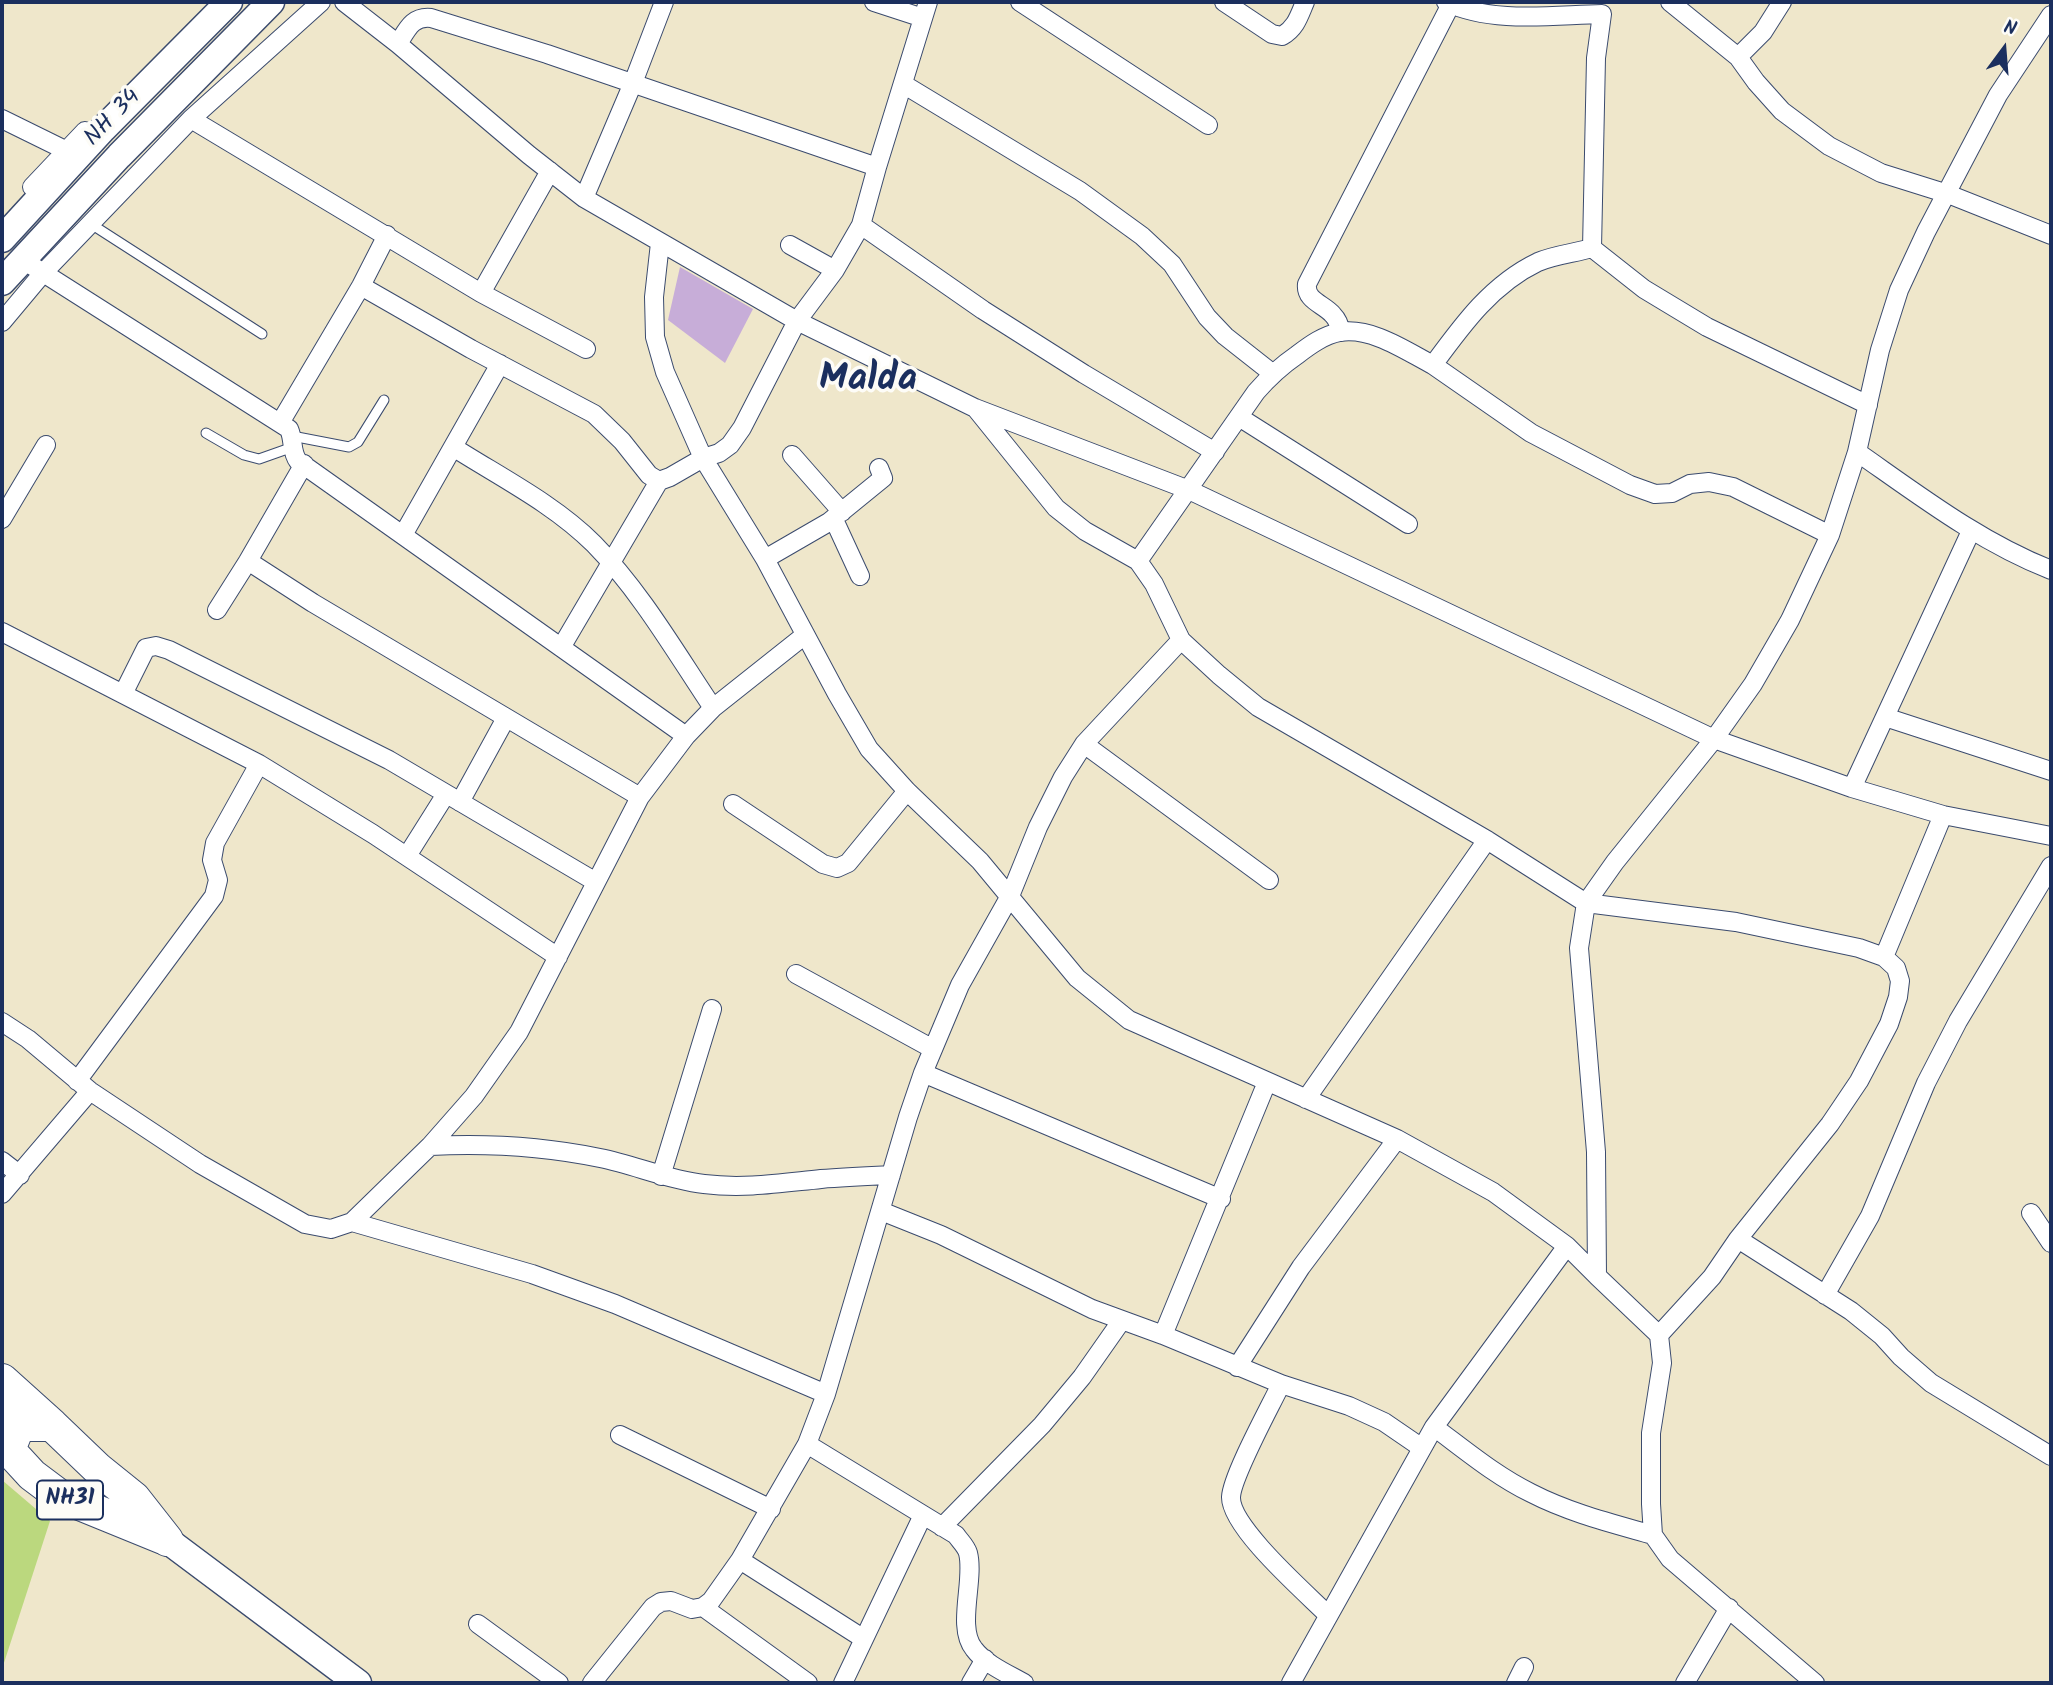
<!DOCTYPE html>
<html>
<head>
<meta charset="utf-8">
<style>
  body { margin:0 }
  #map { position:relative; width:2053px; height:1685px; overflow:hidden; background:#efe7cb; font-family:Kalam,sans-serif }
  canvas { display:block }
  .frame { position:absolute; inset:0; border:4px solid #1b2f5e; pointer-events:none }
  .north { position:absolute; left:1969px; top:14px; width:70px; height:70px; -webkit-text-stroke:5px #fdfcf7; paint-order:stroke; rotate:16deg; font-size:19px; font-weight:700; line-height:28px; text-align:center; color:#1b2f5e }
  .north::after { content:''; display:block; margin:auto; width:24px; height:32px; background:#1b2f5e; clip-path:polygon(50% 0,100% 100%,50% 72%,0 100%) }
</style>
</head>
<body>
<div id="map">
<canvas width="2053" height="1685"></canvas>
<div class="frame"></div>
<div class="north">N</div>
</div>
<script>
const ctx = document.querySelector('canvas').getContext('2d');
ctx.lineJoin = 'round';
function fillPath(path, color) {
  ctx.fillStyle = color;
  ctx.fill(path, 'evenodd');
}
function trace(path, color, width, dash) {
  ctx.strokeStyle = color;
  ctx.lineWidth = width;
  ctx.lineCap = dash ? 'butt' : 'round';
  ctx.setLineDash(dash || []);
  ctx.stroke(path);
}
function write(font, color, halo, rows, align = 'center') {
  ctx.font = font + ' Kalam,sans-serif';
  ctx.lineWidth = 7;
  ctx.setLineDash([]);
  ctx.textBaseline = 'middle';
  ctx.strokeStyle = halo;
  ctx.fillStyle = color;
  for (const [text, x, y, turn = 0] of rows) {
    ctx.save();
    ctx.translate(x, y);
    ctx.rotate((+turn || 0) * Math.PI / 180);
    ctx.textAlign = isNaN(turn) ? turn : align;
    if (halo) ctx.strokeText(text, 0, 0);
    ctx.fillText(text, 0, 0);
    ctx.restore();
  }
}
fillPath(new Path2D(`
  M2,1480L50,1521L2,1669Z`), '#bbd87e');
fillPath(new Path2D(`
  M680,267L753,309L725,363L668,320Z`), '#c7add8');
const lane = new Path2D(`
  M91,224L262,334
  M206,433L244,455L259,459L293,447
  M292,436L349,447L358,442L384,400`);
const street = new Path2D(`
  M344,2L398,44L529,155L584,198L797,321L975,408L1189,490L1714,739L1852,788L1943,815L1884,957L1896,968L1900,981L1898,997L1889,1024L1859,1081L1830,1124L1738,1239L1712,1277L1659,1335
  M874,2L923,18
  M1020,2L1208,125
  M1224,2L1272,34L1282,36C1296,28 1299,16 1305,2
  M1446,2C1493,24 1552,15 1602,14L1596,58L1592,248L1644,289L1707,327L1868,405
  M1670,2L1738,57L1756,82L1782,111L1829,146L1881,173L1948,194L2051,235
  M2051,15L1998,95L1926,232L1899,290L1880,350L1857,452C1920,496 1980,542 2051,570
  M398,44C407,30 412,16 431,18L547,54L877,167L928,2
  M1738,57L1763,32L1782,2
  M903,84L1080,191L1142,236L1172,264L1207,317L1225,336L1272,373
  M2,119L65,150
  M191,119L481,293L586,349
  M32,187L85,131
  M584,198L633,83L664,2
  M861,225L983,310L1084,374L1215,452
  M660,243L654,297L655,337L665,372L703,458L765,559L837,694L869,749L907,791L980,861L1077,978L1129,1020L1397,1139L1493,1192L1567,1246L1597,1276
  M790,245L835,270
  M1592,248C1575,253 1554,255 1538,262C1492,284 1463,324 1433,365C1406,351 1372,327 1340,332C1324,335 1310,345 1297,355C1281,366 1269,377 1256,392L1138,561L1154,584L1181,640L1219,675L1258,707L1487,840L1586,903L1736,922L1859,948L1884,957
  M23,260L289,429C294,440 291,452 298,461L686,736L713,708L805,635
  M361,286L471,349L594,414L622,441L649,475L659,481L670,477L703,458L719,453L730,445L742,428L797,321L835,270L861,225L877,167
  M481,293L550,171
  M2,322L43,273L191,119L321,2
  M1341,332C1339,325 1338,320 1333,315C1324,304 1305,301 1307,284L1451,4
  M1433,365L1531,433L1630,485L1655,494L1672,493L1690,484L1709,482L1733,487L1830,535
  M977,410L1056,508L1085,531L1138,561
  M1239,417L1408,524
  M280,423L361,286L387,235
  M453,447C500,477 554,504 594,544C641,592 676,653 713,708
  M792,455L842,512
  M2,519L46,445
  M829,522L883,478L879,468
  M403,535L500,364
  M765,559L829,522L836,524L860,576
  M248,561L313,603L640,797
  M217,610L248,561L304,464
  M2,632L259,764L373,834L558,957
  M562,646L659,481
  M123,694L146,648L156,646L169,650L389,760L596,882
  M1885,717L2051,771
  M1084,744L1269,880
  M1852,788L1971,531
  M460,802L506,718
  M733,804L823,864L837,868L848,863L907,791
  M1943,815L2051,836
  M407,856L446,794
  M796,974L933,1049
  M2,1022L28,1039L90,1091L200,1164L305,1224L331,1229L352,1222L430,1146C489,1143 542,1146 600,1158C635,1165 668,1180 704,1184C744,1189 781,1183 821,1179C844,1177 868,1176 891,1175
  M923,1073L1221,1199
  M77,1081L214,896L218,880L212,860L215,843L259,764
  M1306,1099L1487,840
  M430,1146L474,1096L519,1032L640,797L686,736
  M2,1161L20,1175
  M661,1176L712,1009
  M2,1194L90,1091
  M881,1211L941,1235L1092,1309L1163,1335L1281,1384L1349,1406L1384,1422L1422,1448
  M2031,1213L2051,1243
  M352,1222L532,1274L615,1304L826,1394
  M1738,1239L1851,1311L1882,1336L1901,1357L1931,1383L2051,1456
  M1825,1295L1870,1216L1926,1083L1958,1021L2051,866
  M1163,1335L1267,1082
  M1237,1367L1301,1267L1397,1139
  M1281,1384C1270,1407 1232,1476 1231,1497C1230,1527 1306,1593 1328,1615
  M1434,1427C1465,1450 1496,1476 1531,1493C1570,1513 1611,1523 1653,1535
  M620,1435L771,1509
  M807,1444L956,1535C960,1541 966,1546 968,1553C975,1580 956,1627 974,1649C985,1664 1008,1674 1024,1683
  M942,1527L1042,1425L1082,1377L1122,1320
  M740,1560L864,1639
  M703,1607L808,1683
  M478,1624L559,1683
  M592,1683L653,1607L661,1602L671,1601L692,1609L703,1607L711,1601L740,1560L807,1444L826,1394L908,1117L923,1073L960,985L1010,896L1038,827L1063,777L1084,744L1181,640
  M843,1683L923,1515
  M971,1683L985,1659
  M1291,1683L1434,1427L1567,1246
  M1516,1683L1524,1667
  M1685,1683L1729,1608
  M1815,1683L1670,1559L1653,1535L1651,1504V1433L1662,1363L1659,1335L1597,1276L1596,1152L1579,948L1586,903L1615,862L1714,739L1753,684L1790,620L1830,535L1857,452`);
const primary = new Path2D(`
  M2,239L103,129L229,2
  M2,282L119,156L271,2
  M167,1540L358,1683`);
const highway = new Path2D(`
  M2,1380L52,1425
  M2,1411L19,1425H52L98,1469L134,1498L167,1540
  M19,1425L9,1450L32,1475L60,1496L163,1538`);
trace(lane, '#3b4b6e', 11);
trace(street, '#3b4b6e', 20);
trace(primary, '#3b4b6e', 29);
trace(highway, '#3b4b6e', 34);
trace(lane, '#fff', 9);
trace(street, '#fff', 18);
trace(primary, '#fff', 26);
trace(highway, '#fff', 32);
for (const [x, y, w] of [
  [70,1500,66]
]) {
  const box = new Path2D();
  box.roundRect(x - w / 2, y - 19.5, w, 39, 5);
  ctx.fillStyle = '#fdfcf7';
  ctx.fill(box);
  trace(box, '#1b2f5e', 2);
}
write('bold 23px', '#1b2f5e', null, [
  ["NH31",70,1500]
]);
write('24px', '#1b2f5e', '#fdfcf7', [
  ["NH 34",114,119,-46]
]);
write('bold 38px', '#1b2f5e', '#fdfcf7', [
  ["Malda",868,383]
]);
</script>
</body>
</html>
